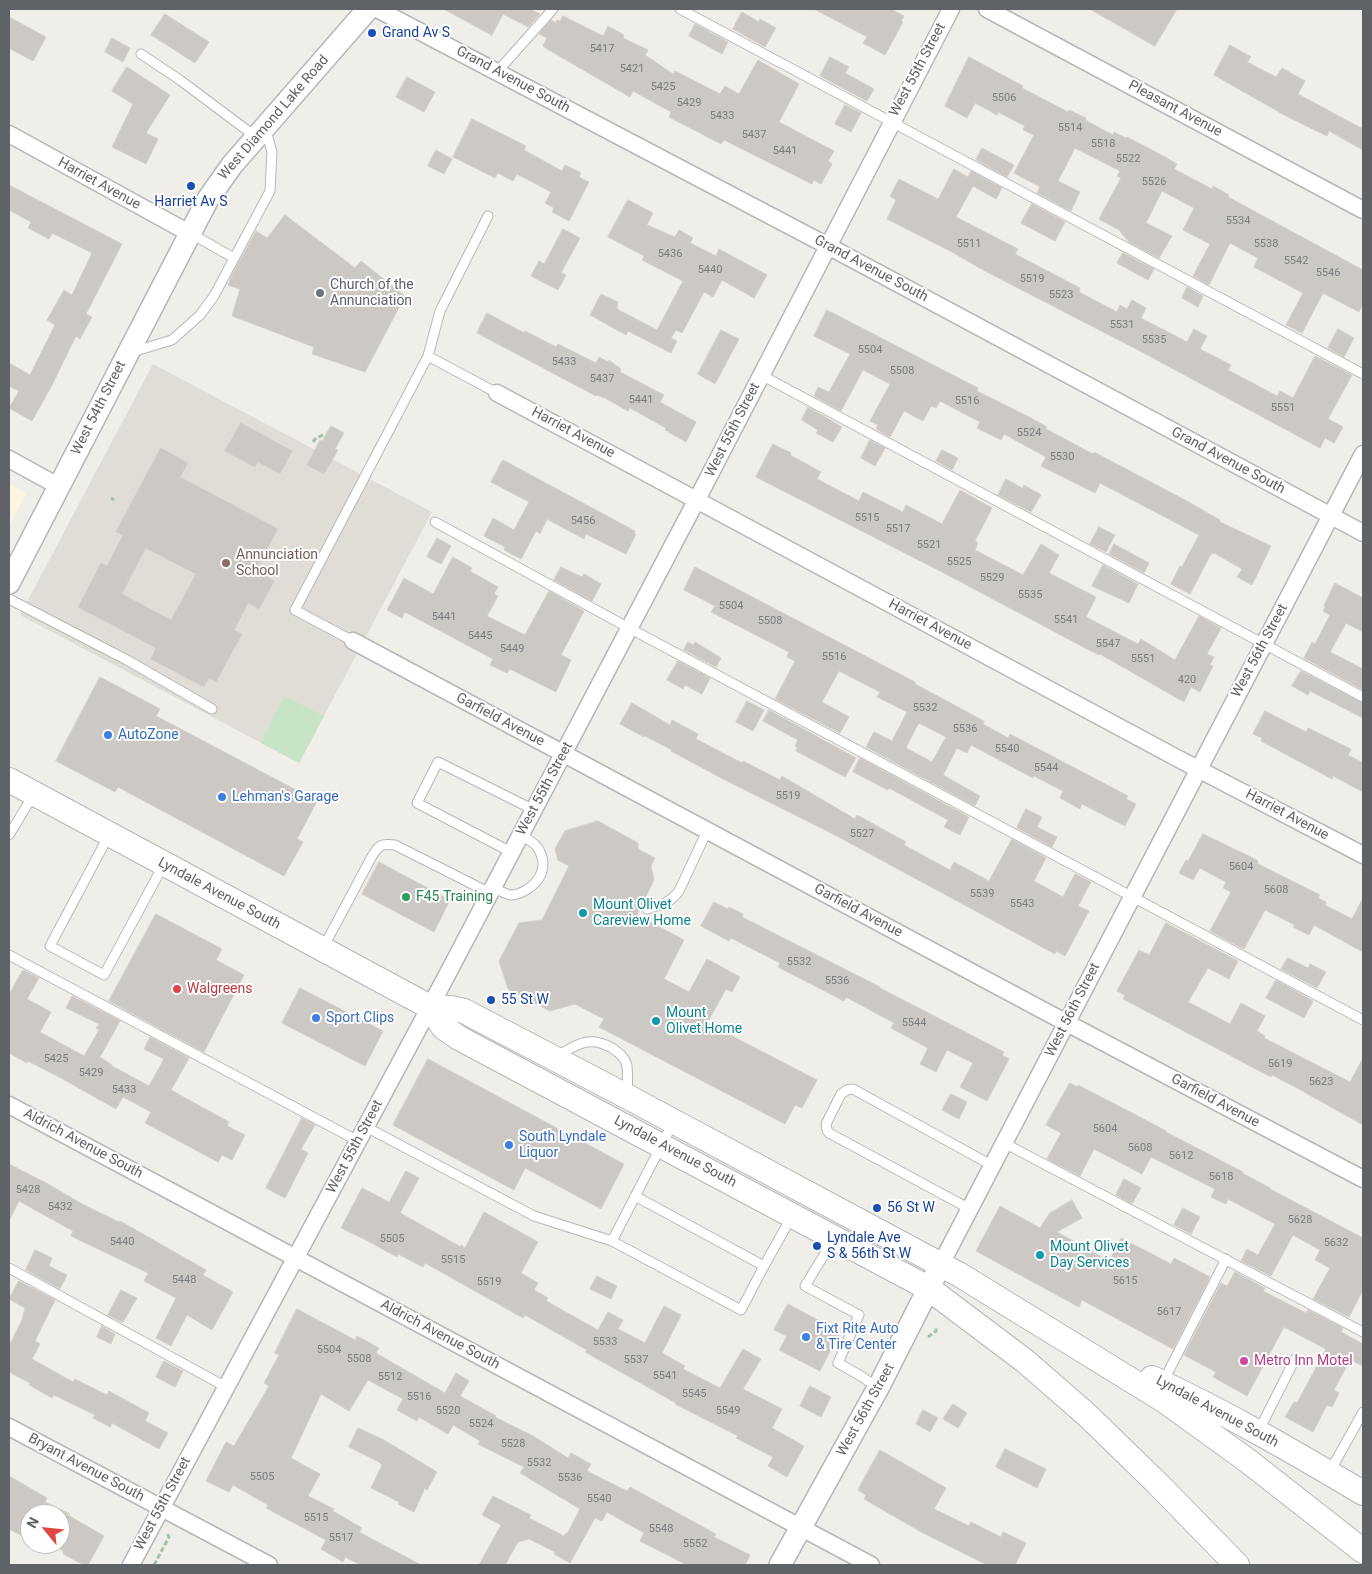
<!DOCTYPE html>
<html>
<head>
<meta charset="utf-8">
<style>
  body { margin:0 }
  #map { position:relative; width:1372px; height:1574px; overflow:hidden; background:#f0eee8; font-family:Roboto,sans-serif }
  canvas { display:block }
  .frame { position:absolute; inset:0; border:10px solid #5f6367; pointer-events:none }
  .north { position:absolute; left:20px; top:1504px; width:50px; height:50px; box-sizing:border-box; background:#fff; border:1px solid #bfc1c2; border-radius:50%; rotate:298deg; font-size:14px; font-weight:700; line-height:20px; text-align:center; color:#5f6367 }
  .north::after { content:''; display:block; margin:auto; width:18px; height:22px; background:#de4740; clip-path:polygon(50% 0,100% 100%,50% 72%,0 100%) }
</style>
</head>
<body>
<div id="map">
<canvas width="1372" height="1574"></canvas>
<div class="frame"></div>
<div class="north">N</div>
</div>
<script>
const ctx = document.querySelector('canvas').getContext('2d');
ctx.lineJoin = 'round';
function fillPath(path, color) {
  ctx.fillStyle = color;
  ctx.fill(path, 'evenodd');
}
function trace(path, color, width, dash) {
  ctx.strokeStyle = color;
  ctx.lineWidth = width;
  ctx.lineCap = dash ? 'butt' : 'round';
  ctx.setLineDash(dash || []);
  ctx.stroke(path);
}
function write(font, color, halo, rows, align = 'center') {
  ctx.font = font + ' Roboto,sans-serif';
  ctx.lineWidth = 4;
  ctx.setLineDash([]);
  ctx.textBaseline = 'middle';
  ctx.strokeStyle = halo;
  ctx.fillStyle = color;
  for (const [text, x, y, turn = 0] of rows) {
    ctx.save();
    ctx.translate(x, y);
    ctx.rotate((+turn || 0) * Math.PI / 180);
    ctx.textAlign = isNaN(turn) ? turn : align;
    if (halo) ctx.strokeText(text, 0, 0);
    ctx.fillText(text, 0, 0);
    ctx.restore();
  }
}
fillPath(new Path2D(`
  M9,484L26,493L9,526Z`), '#fcf5e1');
fillPath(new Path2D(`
  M153,364L432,512L299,763L20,615Z`), '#e0ddd6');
fillPath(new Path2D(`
  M284,696L324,716L299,763L261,743Z`), '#c7e5c6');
const building = new Path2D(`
  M444,9H530L540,14L528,27L503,14L492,35Z
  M814,9H891L904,16L901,21L903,22L885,55L863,43L867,37Z
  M1090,9H1177L1155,46Z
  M742,12L759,22L760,19L776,28L765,47L733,29Z
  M165,14L209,42L195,63L151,35Z
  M563,16L603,36L608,26L624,35L623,38L648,50L645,55L673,74L675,71L720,94L725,86L739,94L758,60L799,84L779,122L834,151L828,161L832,164L821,184L814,180L812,184L724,140L721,144L669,117L671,112L633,91L630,97L547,49L543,46L547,38L539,34L551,20L556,23L557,20L560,21Z
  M9,17L46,37L33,61L9,48Z
  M695,24L728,42L722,54L689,36Z
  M112,38L130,48L123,62L105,52Z
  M1230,45L1251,57L1247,62L1276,77L1282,68L1305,81L1298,94L1363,129V150L1329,131L1327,136L1286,116L1214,75Z
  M830,57L849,67L845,73L874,89L867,101L820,76Z
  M969,57L1023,86L1022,88L1068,112L1069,110L1086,118L1085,120L1113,135L1114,132L1126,138L1127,137L1167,158L1177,164L1174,169L1212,189L1213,186L1229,195L1228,197L1363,270V303L1359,312L1323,293L1302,333L1286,325L1303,293L1254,267L1258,258L1230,243L1209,285L1193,276L1210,244L1183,230L1194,208L1162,191L1146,223L1172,236L1159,258L1129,242L1119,230L1099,219L1121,178L1117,176L1120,171L1075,148L1058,181L1080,192L1071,211L1037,193L1040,187L1014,173L1034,135L1023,130L1025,126L998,112L997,115L975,103L967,118L945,106Z
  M127,67L170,95L146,133L158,139L146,164L112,147L133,104L112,91Z
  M407,77L435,92L424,112L396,97Z
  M845,105L861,113L851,132L835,124Z
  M472,119L526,146L524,150L562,171L565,165L581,173L579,177L589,182L569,221L552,212L554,208L545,203L551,192L517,174L513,181L498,173L495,178L453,157Z
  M982,148L1014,165L1007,177L976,160Z
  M436,150L452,159L444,174L428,166Z
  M954,169L968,177L971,171L1002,188L996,199L973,186L956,217L1018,249L1015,254L1080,288L1079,292L1117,312L1120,305L1127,309L1132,300L1146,308L1141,318L1187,342L1194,329L1207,336L1200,349L1231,365L1228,370L1277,396L1280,391L1293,398L1315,356L1352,375L1328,419L1343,427L1334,443L1325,438L1320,448L1140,351L985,271L952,252L887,219L896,200L890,196L899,179L938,199Z
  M9,185L122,244L86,314L92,317L80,339L76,336L51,387L32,421L9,408L19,391L9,386V363L30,375L55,325L47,320L64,290L72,295L92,253L52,233L49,239L28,228L31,222L9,210Z
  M628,200L653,213L647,225L675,237L679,230L693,238L690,243L716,256L719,249L767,275L754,298L722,280L713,297L704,292L682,333L676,330L671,338L677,341L671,353L628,331L626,335L590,315L601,294L618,302L617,309L657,330L683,281L642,260L644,256L608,237Z
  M1032,204L1065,222L1055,241L1021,223Z
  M285,215L355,268L361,261L405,296L365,372L312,354L314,347L232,316L240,289L228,285L232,275L256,231L267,238Z
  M563,229L580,238L561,273L566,275L558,290L531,276L539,261L544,264Z
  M1123,253L1154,269L1148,280L1117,263Z
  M1187,287L1203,296L1198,307L1182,298Z
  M827,310L978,388L977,391L1031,418L1047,427L1046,429L1091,453L1094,454V452L1185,500L1220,520V522L1271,546L1252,585L1237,577L1242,569L1214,553L1211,554L1190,594L1171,584L1180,566L1182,567L1199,535L1100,483L1095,493L1041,466L1046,457L1004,434L1001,440L977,428L980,422L940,401L936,408L931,406L923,421L904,411L890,437L876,429L878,425L870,421L890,384L863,370L841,411L814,396L818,387L829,392L850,354L814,336Z
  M487,313L524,333L525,331L556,347L558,344L596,363L599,357L608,362L609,360L621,369L620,372L664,395L660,402L696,422L686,442L665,430L666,428L630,408L628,411L605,398L597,395L596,396L477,333Z
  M1338,329L1354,338L1344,357L1328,348Z
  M721,330L739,339L715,384L698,374Z
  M808,407L842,427L833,442L816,433L818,430L802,420Z
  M241,423L292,451L280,474L258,462L255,467L225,451Z
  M331,426L344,433L335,449L338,450L324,474L307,465L320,440L322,441Z
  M870,440L885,448L875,466L861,458Z
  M773,444L791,453L790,455L821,472L817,479L859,501L863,492L903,512L906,505L942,524L960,490L992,508L975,541L978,543L975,550L1023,575L1041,544L1059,555L1049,573L1096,597L1086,617L1138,644L1141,639L1175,660L1199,616L1221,628L1207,654L1214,657L1210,665L1213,666L1200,692L1191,687L1184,702L1100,654L1099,655L1087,649L942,572L756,477Z
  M161,448L188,463L180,477L278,529L255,571L274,581L259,609L248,603L234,630L242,634L216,682L209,678L204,687L151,659L156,648L78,607L101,563L107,566L123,535L116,532ZM146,548L196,574L171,620L122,594Z
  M942,450L958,458L952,470L936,461Z
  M503,460L635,531L634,534H636L626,554L586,534L584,539L547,519L540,534L536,531L521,559L504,550L505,547L484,536L493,518L514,530L529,502L491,482Z
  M1006,479L1022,488L1024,485L1041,495L1031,512L998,495Z
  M1099,527L1115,535L1106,552L1090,544Z
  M437,538L451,546L441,564L427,557Z
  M1114,544L1149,563L1144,573L1109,554Z
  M453,557L472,568L470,571L498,587L494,594L498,596L487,616L525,635L549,591L584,611L561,655L571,660L556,692L510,669L507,673L490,665L493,659L405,612L402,618L387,610L404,578L433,594Z
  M1103,565L1138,584L1129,603L1092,586Z
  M561,567L582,577L584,574L601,584L592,601L554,580Z
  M695,567L915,682V684L984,721L983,724L1008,738L1010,734L1128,796L1126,799L1136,804L1125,826L1082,804L1080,809L1060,798L1063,791L1034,776L1033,778L971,745L967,753L957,748L943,775L980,796L975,806L866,747L874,732L892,741L907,712L877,697L880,692L839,671L822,702L849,717L840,733L775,699L795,661L787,657L789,652L711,612L715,606L684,590ZM919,723L946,737L932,762L906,748Z
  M1335,583L1363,598V632L1346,623L1330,652L1363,669V690L1304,658L1312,642L1315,644L1330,615L1323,611L1325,607L1324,606Z
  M688,642L693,645L695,642L721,658L716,667L684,650Z
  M678,661L710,678L702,694L685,685L683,689L667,680Z
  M1301,671L1363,703V718L1310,691L1308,695L1292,686Z
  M100,677L160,709L156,716L317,801L297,839L303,842L284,876L118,787L115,792L56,761Z
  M747,701L764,710L753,731L736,722Z
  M632,703L670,725L672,720L698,734L696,739L742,763L743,761L780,780L782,776L855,819L857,815L906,842L904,845L950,870L954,862L989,881L1012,839L1046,858L1034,881L1063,897L1075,874L1091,882L1078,906L1089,911L1065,956L1056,951L1055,954L835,835L723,779L671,751L672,750L645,736L644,737L620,724Z
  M769,710L856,758L845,777L796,751L797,748L795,746L798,740L763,721Z
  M1265,711L1306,732L1308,728L1351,749L1348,755L1363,763V792L1333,776L1332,779L1261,741L1262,738L1253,734Z
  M860,758L969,817L960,835L944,827L948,820L889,788L888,790L853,772Z
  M1026,809L1042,817L1037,827L1057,837L1052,847L1017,828V827Z
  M598,821L638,843V849L655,858L651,866L654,880L637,915L684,940L664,979L689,992L707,959L740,977L732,992L726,989L707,1023L817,1080L802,1108L795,1105L785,1124L599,1027L604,1019L575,1004L550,1011L508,989L499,961L519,923L542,920L569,866L558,860L555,849L565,831Z
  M1203,834L1257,860L1258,864L1320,895L1318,898L1326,902L1325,905L1352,919L1363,898V952L1314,925L1309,935L1293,927L1295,925L1265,910L1244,949L1210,931L1231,892L1223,888L1226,882L1200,868L1193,880L1179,873L1186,860L1188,861Z
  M379,862L450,900L434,932L362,894Z
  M714,902L728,909L729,907L743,914L742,917L880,987V988L1004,1052L1002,1055L1009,1059L987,1101L960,1087L973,1063L947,1050L936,1072L920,1064L928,1048L891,1028L894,1023L846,997L844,1001L778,967L780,963L731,938L729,941L701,926Z
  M156,914L222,949L216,960L244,975L204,1052L109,1001Z
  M1166,923L1238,961L1229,979L1208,968L1188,1002L1230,1024L1241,1003L1265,1016L1257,1031L1265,1036L1264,1038L1350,1082L1363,1058V1125L1297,1088L1272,1075L1271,1077L1123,999L1125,995L1117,991L1139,950L1149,955Z
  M1288,958L1308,968L1310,964L1326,972L1317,988L1281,969Z
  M23,970L39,978L27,999L51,1012L40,1032L84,1056L99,1030L96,1028L99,1024L66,1008L72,996L120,1021L100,1057L112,1065V1066L149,1086L164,1059L144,1049L150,1037L189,1058L171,1090L229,1122L227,1126L245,1135L232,1160L222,1155L218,1162L145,1123L151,1112L123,1097L116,1109L61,1078L28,1061L27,1063L9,1053V995Z
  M1276,980L1313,1001L1304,1018L1266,998Z
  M300,988L383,1031L365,1066L282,1023Z
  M428,1059L624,1164L601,1209L525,1168L514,1190L393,1125Z
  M1070,1083L1077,1087L1078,1085L1136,1115L1166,1131V1132L1243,1172L1242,1173L1270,1188V1189L1363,1238V1290L1349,1317L1313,1299L1330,1268L1315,1260L1320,1250L1293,1235L1271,1276L1241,1261L1247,1249L1258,1255L1275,1224L1228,1199L1226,1204L1211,1197L1215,1189L1151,1157L1142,1174L1094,1149L1080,1176L1047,1159L1061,1133L1046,1125Z
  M951,1094L967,1102L959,1119L942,1110Z
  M302,1118L315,1125L301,1149L308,1153L285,1198L266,1188Z
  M9,1164L48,1184L82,1204L119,1222L120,1221L206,1270L203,1275L233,1292L212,1330L187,1315L171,1346L156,1338L176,1298L144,1281L148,1273L71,1236L73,1231L19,1201L9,1221Z
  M406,1171L419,1178L400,1213L461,1247V1245L465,1248L484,1212L538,1242L521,1273L538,1283L534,1290L548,1298L546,1301L598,1330L608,1312L623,1320L618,1329L645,1343L664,1306L681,1315L662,1353L685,1366L683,1369L720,1388L743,1349L761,1359L743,1389L782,1409L772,1428L804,1446L787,1477L768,1466L773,1457L736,1438L738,1436L675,1404L676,1403L585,1352L587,1350L525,1315L523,1318L425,1263L423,1267L398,1254L397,1257L364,1239L341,1228L362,1188L389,1202Z
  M1124,1179L1141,1188L1132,1204L1116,1195Z
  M1072,1200L1082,1218L1057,1232L1109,1261L1121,1238L1171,1264L1174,1258L1210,1277L1173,1349L1082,1300L1079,1307L976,1251L1000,1206L1040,1228L1049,1214Z
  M1183,1208L1200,1217L1191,1234L1174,1225Z
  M35,1250L52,1258L49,1266L67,1275L60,1289L26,1270Z
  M1235,1272L1265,1288L1263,1291L1306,1313L1308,1310L1343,1328L1341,1332L1363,1344V1366L1350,1360L1334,1390L1339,1393L1332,1407L1327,1405L1313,1432L1285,1417L1294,1402L1297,1403L1326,1349L1284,1327L1247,1396L1213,1377L1216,1372L1184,1355L1221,1283L1227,1286Z
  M597,1276L617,1286L611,1299L590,1289Z
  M19,1281L55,1300L35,1341L40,1344L32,1359L73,1382L75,1379L107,1395L109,1391L149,1413L145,1421L168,1433L159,1449L112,1423L110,1427L93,1418L95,1415L54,1395L52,1398L29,1385L30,1383L9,1372V1346L22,1320L25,1308L9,1299Z
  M121,1290L137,1298L123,1322H121L108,1315Z
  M788,1304L840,1332L820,1371L779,1350L787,1336L774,1330Z
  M297,1309L355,1340L357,1336L379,1348L376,1353L445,1393L456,1373L469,1381L460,1396L496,1416L495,1417L533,1436L568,1458L571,1453L591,1464L587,1471L627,1491L630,1487L716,1534L714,1537L750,1555L745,1565H687L640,1541L644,1533L607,1512L602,1521L595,1518L570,1563L554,1554L555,1552L529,1539L518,1542L505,1565H479L501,1525L482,1515L493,1496L531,1515L529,1518L564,1536L566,1533L567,1534L580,1509L520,1473L524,1467L478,1444L480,1441L453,1425L448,1434L419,1417L417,1421L397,1410L403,1399L368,1380L349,1411L321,1394L291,1458L320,1474L308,1496L334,1509L333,1511L362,1528L359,1532L421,1565H361L345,1557L343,1562L321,1549L326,1540L266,1508L268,1505L233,1485L229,1492L206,1481L226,1442L234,1446L269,1386L264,1383L279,1355L275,1353Z
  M102,1326L115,1334L111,1344L97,1337Z
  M164,1361L183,1371L175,1387L156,1377Z
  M810,1386L831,1397L821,1417L800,1406Z
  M953,1404L967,1413L958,1428L943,1419Z
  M923,1410L938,1418L930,1432L916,1424Z
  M358,1428L384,1440L437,1472L427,1490L425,1488L414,1512L398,1504L399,1502L371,1488L382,1465L379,1462L349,1447Z
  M1005,1449L1046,1469L1037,1488L996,1467Z
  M880,1450L946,1488L934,1509L969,1526L971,1522L1001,1537L1003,1532L1026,1543L1015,1565H987L921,1532L864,1499L866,1495L858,1490Z
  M9,1476L47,1498L45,1502L70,1514H66L104,1536L88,1565H84L63,1554L64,1552L60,1549V1514H30V1528L24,1537L9,1529Z`);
fillPath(building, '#ccc9c4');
trace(building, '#d4d0c6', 1);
const service = new Path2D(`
  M680,9L1363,374
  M141,54L180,80L256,137
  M497,72L553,9
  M190,233L234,258
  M132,352L172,340L200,315L214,296L270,191L272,152L265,127
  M428,356L440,311L488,216
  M761,375L1363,697
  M435,522L629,628L1363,1020
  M9,599L127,660L212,709
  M353,641L295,610L428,356L497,393
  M9,835L34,794
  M109,835L50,946L104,975L164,864
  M511,852L417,803L438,762L534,810
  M493,888C499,890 505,894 511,895C517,895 521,893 526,890C541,881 548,866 539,850C536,843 527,839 521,835
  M647,909C660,905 670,903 679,891L707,831
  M323,948L371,858C378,846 380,843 395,845L490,893
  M9,955L358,1141
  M557,1056C578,1044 590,1035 612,1048C619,1053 625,1057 627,1066C628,1075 627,1085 628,1094
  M366,1127L534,1216L612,1241L673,1123
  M1004,1143L1363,1332
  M970,1209L829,1133L827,1130L826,1124L841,1094L847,1090L853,1089L993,1166
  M830,1237L824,1255L805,1286L859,1315L838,1363L861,1376L878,1388
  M612,1241L741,1310L764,1266L635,1196
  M764,1266L792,1216
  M9,1268L226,1387
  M1163,1382L1226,1259
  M1258,1432L1295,1359
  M1329,1473L1363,1412`);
const minor = new Path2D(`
  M377,9L828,246L1363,533
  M987,9L1363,210
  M9,134L189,233
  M497,393L1175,757L1363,855
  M9,459L58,486
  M353,641L1048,1013L1363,1179
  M9,1105L871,1565
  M941,1264L1363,454
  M9,1427L269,1565
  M131,1565L447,975L705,484L951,9`);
const tertiary = new Path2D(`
  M9,583L208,199L232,165L368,9
  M780,1565L878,1388L941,1264`);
const secondary = new Path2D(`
  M9,780L430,1007L451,1008L464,1011L628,1097L960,1275L1165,1401L1248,1461L1363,1551
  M430,1007L443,1027L459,1038L928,1288L1025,1361L1087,1415L1159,1485L1237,1565
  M1152,1378C1225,1412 1294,1452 1363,1493`);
trace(service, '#b5b8bb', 11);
trace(minor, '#b5b8bb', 19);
trace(tertiary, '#b5b8bb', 24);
trace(secondary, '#b4b7bb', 26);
trace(new Path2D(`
  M313,442L316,438L323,435
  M111,498L114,500
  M928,1337L936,1331V1328
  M154,1565L169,1537L167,1533`), '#9ec4a8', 3, [5, 2.5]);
trace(service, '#fff', 9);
trace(minor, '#fff', 16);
trace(tertiary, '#fff', 21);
trace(secondary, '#fff', 24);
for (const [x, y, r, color] of [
  [372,33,5,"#1a4fb4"],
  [191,186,5,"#1a4fb4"],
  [320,293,5,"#6b7280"],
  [226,563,5,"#8d6e63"],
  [108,735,5,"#3f7fe0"],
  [222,797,5,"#3f7fe0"],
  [406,897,5,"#2e9e5b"],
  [583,913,5,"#0f9aa8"],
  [177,989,5,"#e0444e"],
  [491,1000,5,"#1a4fb4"],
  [316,1018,5,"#3f7fe0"],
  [656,1021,5,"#0f9aa8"],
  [509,1145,5,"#3f7fe0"],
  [877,1208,5,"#1a4fb4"],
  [817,1246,5,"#1a4fb4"],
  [1040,1255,5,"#0f9aa8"],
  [806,1337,5,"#3f7fe0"],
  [1244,1361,5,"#d1479c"]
]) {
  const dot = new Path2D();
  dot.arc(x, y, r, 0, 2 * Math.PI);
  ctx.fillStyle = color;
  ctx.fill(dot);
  trace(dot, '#fff', 2);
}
write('11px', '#7a7c7e', null, [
  ["5417",602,49],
  ["5421",632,69],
  ["5425",663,87],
  ["5506",1004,98],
  ["5429",689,103],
  ["5433",722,116],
  ["5514",1070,128],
  ["5437",754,135],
  ["5518",1103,144],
  ["5441",785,151],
  ["5522",1128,159],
  ["5526",1154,182],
  ["5534",1238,221],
  ["5511",969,244],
  ["5538",1266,244],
  ["5436",670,254],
  ["5542",1296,261],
  ["5440",710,270],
  ["5546",1328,273],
  ["5519",1032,279],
  ["5523",1061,295],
  ["5531",1122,325],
  ["5535",1154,340],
  ["5504",870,350],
  ["5433",564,362],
  ["5508",902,371],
  ["5437",602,379],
  ["5441",641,400],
  ["5516",967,401],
  ["5551",1283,408],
  ["5524",1029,433],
  ["5530",1062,457],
  ["5515",867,518],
  ["5456",583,521],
  ["5517",898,529],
  ["5521",929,545],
  ["5525",959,562],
  ["5529",992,578],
  ["5535",1030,595],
  ["5504",731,606],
  ["5441",444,617],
  ["5541",1066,620],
  ["5508",770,621],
  ["5445",480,636],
  ["5547",1108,644],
  ["5449",512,649],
  ["5516",834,657],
  ["5551",1143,659],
  ["420",1187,680],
  ["5532",925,708],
  ["5536",965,729],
  ["5540",1007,749],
  ["5544",1046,768],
  ["5519",788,796],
  ["5527",862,834],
  ["5604",1241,867],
  ["5608",1276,890],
  ["5539",982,894],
  ["5543",1022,904],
  ["5532",799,962],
  ["5536",837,981],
  ["5544",914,1023],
  ["5425",56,1059],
  ["5619",1280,1064],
  ["5429",91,1073],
  ["5623",1321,1082],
  ["5433",124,1090],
  ["5604",1105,1129],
  ["5608",1140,1148],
  ["5612",1181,1156],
  ["5618",1221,1177],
  ["5428",28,1190],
  ["5432",60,1207],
  ["5628",1300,1220],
  ["5505",392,1239],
  ["5440",122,1242],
  ["5632",1336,1243],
  ["5515",453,1260],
  ["5448",184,1280],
  ["5615",1125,1281],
  ["5519",489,1282],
  ["5617",1169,1312],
  ["5533",605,1342],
  ["5504",329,1350],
  ["5508",359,1359],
  ["5537",636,1360],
  ["5541",665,1376],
  ["5512",390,1377],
  ["5545",694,1394],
  ["5516",419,1397],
  ["5520",448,1411],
  ["5549",728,1411],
  ["5524",481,1424],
  ["5528",513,1444],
  ["5532",539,1463],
  ["5505",262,1477],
  ["5536",570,1478],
  ["5540",599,1499],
  ["5515",316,1518],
  ["5548",661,1529],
  ["5517",341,1538],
  ["5552",695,1544]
]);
write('14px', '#164399', '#fff', [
  ["Grand Av S",382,33],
  ["Harriet Av S",191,202,"center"],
  ["55 St W",501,1000],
  ["56 St W",887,1208],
  ["Lyndale Ave",827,1238],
  ["S & 56th St W",827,1254]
], 'left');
write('14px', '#5f6367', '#fff', [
  ["West 55th Street",918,70,-62],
  ["Grand Avenue South",513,80,28],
  ["Pleasant Avenue",1175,109,28],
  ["West Diamond Lake Road",274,118,-49],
  ["Harriet Avenue",99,184,29],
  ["Grand Avenue South",871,269,28],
  ["West 54th Street",99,408,-63],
  ["West 55th Street",733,430,-63],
  ["Harriet Avenue",573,433,28],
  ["Grand Avenue South",1228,461,28],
  ["Harriet Avenue",930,625,28],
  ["West 56th Street",1260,651,-62],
  ["Garfield Avenue",500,720,28],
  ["West 55th Street",545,789,-62],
  ["Harriet Avenue",1287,815,28],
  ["Lyndale Avenue South",219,894,28],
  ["Garfield Avenue",858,911,28],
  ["West 56th Street",1073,1010,-63],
  ["Garfield Avenue",1215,1101,28],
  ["Aldrich Avenue South",83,1144,28],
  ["West 55th Street",355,1147,-62],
  ["Lyndale Avenue South",675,1152,28],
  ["Aldrich Avenue South",440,1335,28],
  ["West 56th Street",866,1410,-61],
  ["Lyndale Avenue South",1217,1412,28],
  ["Bryant Avenue South",86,1468,28],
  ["West 55th Street",163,1504,-62]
]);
write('14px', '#5b616d', '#fff', [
  ["Church of the",330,285],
  ["Annunciation",330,301]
], 'left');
write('14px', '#785e54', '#fff', [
  ["Annunciation",236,555],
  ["School",236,571]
], 'left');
write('14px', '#366cbe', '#fff', [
  ["AutoZone",118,735],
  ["Lehman's Garage",232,797],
  ["Sport Clips",326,1018],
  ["South Lyndale",519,1137],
  ["Liquor",519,1153],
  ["Fixt Rite Auto",816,1329],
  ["& Tire Center",816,1345]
], 'left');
write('14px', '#27864d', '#fff', [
  ["F45 Training",416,897]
], 'left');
write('14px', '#0d838f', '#fff', [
  ["Mount Olivet",593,905],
  ["Careview Home",593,921],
  ["Mount",666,1013],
  ["Olivet Home",666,1029],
  ["Mount Olivet",1050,1247],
  ["Day Services",1050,1263]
], 'left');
write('14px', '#be3a42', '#fff', [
  ["Walgreens",187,989]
], 'left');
write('14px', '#b23c85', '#fff', [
  ["Metro Inn Motel",1254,1361]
], 'left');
</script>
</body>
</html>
